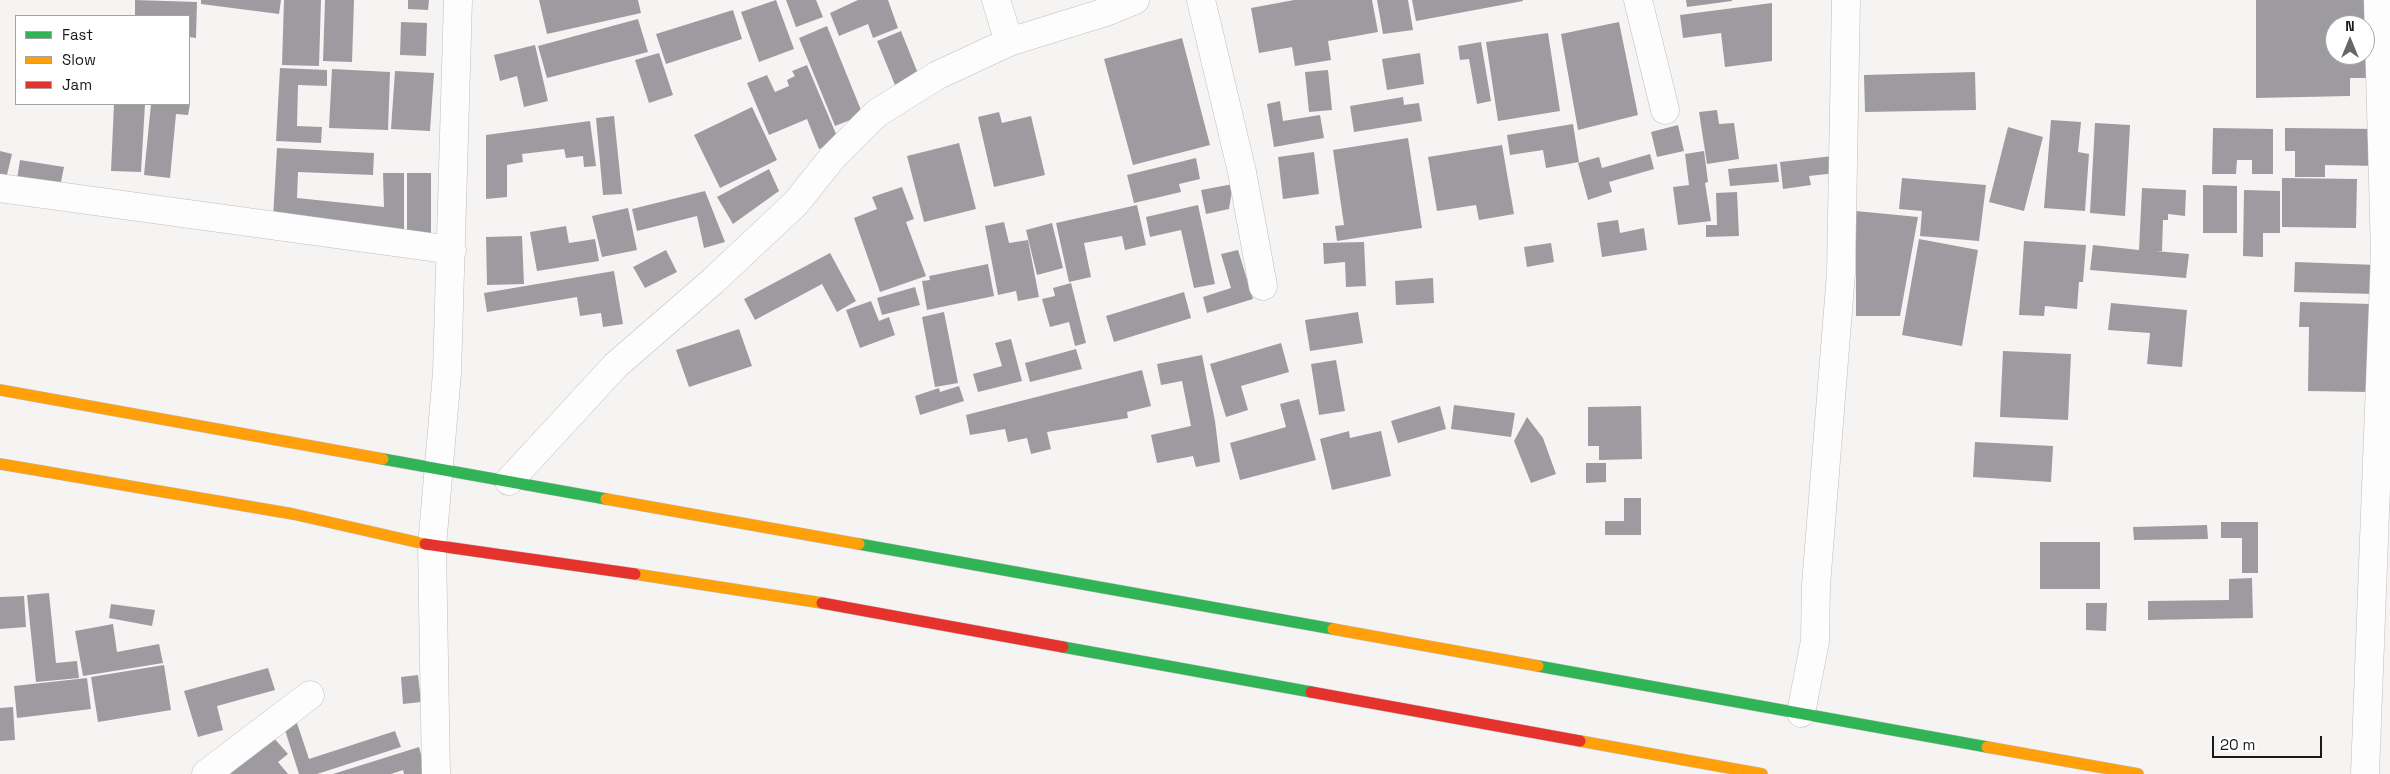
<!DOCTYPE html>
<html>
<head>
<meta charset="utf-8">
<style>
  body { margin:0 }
  #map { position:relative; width:2390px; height:774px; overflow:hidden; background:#f5f4f3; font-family:"Space Grotesk",sans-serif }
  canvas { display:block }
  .legend { position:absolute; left:15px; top:15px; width:175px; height:90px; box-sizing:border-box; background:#fff; border:1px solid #a4a3a3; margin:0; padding:6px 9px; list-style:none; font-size:15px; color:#1b1919 }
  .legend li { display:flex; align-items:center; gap:10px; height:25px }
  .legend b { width:25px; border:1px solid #a4a3a3 }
  .north { position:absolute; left:2325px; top:15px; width:50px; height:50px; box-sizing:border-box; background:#fff; border:1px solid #a4a3a3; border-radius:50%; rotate:0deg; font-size:14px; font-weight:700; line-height:20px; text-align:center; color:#1b1919 }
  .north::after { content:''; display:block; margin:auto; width:18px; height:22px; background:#676665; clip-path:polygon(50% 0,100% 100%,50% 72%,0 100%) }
  .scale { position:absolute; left:2212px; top:736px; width:110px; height:22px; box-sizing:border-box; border:2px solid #1b1919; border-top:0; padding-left:6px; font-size:15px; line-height:18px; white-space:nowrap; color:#1b1919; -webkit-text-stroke:4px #fff; paint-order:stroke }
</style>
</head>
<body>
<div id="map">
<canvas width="2390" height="774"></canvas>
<ul class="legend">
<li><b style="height:6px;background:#30b455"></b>Fast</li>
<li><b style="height:6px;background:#ff9f0a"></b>Slow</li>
<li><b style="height:6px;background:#e5322d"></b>Jam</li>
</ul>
<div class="north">N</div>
<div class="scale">20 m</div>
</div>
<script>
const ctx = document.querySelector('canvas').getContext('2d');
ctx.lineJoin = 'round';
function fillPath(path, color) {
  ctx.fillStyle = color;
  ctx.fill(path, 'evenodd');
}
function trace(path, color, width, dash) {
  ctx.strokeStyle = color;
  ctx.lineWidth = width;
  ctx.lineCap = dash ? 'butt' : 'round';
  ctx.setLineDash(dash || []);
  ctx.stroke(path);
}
fillPath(new Path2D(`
  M135,0L197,2L196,38L189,37V16H135Z
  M201,0H281L279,14L201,4Z
  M284,0H321L319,66L282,65Z
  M325,0H354L352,62L323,61Z
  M408,0H429L428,10L408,9Z
  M539,0H638L641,13L547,34Z
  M776,0L794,49L759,62L741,12Z
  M786,0H816L823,17L796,27Z
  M858,0H888L898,28L873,38L868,24L839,36L830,13Z
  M1294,0H1372L1378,32L1328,41L1331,60L1295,66L1292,47L1259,53L1251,8Z
  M1377,0H1408L1413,30L1383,34Z
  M1412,0H1523V1L1416,21Z
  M1686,0H1732V1L1687,7Z
  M2256,0H2370L2371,78H2350V96L2256,98ZM2335,25H2365V55H2335Z
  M1772,3V61L1725,67L1721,33L1683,38L1680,15Z
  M733,10L742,39L666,64L656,34Z
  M638,19L648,52L547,78L538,46Z
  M401,22L427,23L426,56L400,55Z
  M1619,22L1638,115L1578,130L1561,34Z
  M827,26L863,115L835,126L799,38Z
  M901,31L921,81L897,90L877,41Z
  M1548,33L1560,111L1498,121L1486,42Z
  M1182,38L1210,145L1133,165L1104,59Z
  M1481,42L1491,101L1477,104L1469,59L1460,60L1458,46Z
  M535,45L548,101L524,107L517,76L500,81L494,55Z
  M659,53L673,95L649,103L635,60Z
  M1420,53L1424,84L1387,90L1382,59Z
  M807,65L839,141L819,149L807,119L769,135L747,83L767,75L775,92L789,86L787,80L795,76L792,71Z
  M280,68L327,70V86L298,85L297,126L322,127L321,143L276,141Z
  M332,69L390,72L388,130L329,128Z
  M1328,70L1332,110L1309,112L1305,72Z
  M395,71L434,73L430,131L391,129Z
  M1975,72L1976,110L1865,112L1864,75Z
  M1403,97L1404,105L1419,103L1422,121L1354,132L1350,106Z
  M1280,101L1283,121L1320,115L1324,138L1274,147L1267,104Z
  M114,104H145L141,172L111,171Z
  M151,104H190L188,115L176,114L170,178L144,175Z
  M752,107L777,160L720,188L694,135Z
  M1717,110L1719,124L1734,123L1739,159L1707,164L1699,112Z
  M999,112L1002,123L1031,116L1045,175L994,187L978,117Z
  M614,116L622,194L603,195L596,118Z
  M2051,120L2081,122L2078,152L2089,154L2085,211L2044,208Z
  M590,121L596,166L584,167L583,156L566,158L564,149L522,154L523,162L507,165V197L486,199V135Z
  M2095,123L2130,125L2125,216L2090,213Z
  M1573,124L1579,162L1546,168L1543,150L1510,155L1507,135Z
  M1678,125L1684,151L1657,157L1651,132Z
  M2008,127L2043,137L2024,211L1989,202Z
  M2213,128L2273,129V174H2252V160H2237L2236,174H2212Z
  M2285,128L2380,129V166L2325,165V177H2295V151H2285Z
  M1408,138L1422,228L1337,241L1335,226L1344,225L1333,150Z
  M959,143L976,209L924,222L907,156Z
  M1502,145L1514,214L1479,220L1476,205L1437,211L1428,157Z
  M277,148L374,153L373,175L298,172L297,198L384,207L383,173H404V233L273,218Z
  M0,151L12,154L6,179L0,178Z
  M1704,151L1708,182L1705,183L1711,221L1678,225L1673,187L1689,185L1685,154Z
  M1314,152L1319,194L1283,199L1278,157Z
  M1650,154L1654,169L1609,182L1612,192L1588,200L1578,163L1599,157L1602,168Z
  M1833,156L1836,173L1809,176L1811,185L1783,189L1780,162Z
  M1196,158L1200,179L1179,184L1181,192L1134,203L1127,175Z
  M20,160L64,167L60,187L17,179Z
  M1777,164L1779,182L1730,186L1728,169Z
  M769,169L779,191L733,224L717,197Z
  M407,173H431V234H407Z
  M1902,178L1986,185L1979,241L1920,236L1922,211L1899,209Z
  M2282,178L2357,179L2356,228L2282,227Z
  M1233,184L1229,209L1206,214L1201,190Z
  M2203,185L2237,186V233H2203Z
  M902,187L914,219L906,222L926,276L880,292L854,218L877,209L872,197Z
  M2142,188L2186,190L2185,216L2168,214V220H2163L2162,251H2156L2189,254L2186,278L2090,270L2093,245L2139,250Z
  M2244,190L2280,191V233H2263V257L2243,256Z
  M705,191L725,242L704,248L697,216L637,231L632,209Z
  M1737,192L1739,236L1706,237V225H1717L1716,193Z
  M1137,205L1146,245L1125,250L1122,236L1084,243L1091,277L1069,282L1056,223Z
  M1198,205L1215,284L1194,288L1181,230L1150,237L1146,217Z
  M628,208L637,250L602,257L592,216Z
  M1856,211L1918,217L1900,316H1856Z
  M1618,220L1620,233L1644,228L1647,250L1602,257L1597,223Z
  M1004,222L1009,243L1028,240L1039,297L1018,301L1016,291L998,295L985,226Z
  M1052,223L1063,268L1037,275L1026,230Z
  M566,226L569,243L595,239L599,261L537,271L530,232Z
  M522,236L524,284L487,285L486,237Z
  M1919,239L1978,250L1962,346L1902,335Z
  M2024,241L2086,245L2083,282H2079L2077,309L2045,306L2044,316L2019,315Z
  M1364,242L1366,286L1346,287L1345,262L1324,264L1323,243Z
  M1551,243L1554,262L1527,267L1524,247Z
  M666,250L677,272L645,288L633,267Z
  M1238,250L1253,299L1207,313L1203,297L1231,288L1221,254Z
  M830,253L856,301L837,312L822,284L755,320L744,299Z
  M2295,262L2377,265L2376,294L2294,292Z
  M988,264L994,296L927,310L922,281L930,280L929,276Z
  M614,271L623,324L603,327L601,313L580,316L577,297L487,312L484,293Z
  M1433,278L1434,303L1396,305L1395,281Z
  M1071,283L1086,343L1075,346L1069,322L1050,327L1042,299L1055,296L1053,288Z
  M915,287L920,305L882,315L877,298Z
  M1184,292L1191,318L1114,342L1106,316Z
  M871,301L879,321L889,317L895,335L860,348L846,310Z
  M2300,302L2371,304L2369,392L2308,391L2309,327H2299Z
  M2111,303L2187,310L2182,367L2147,364L2150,333L2108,330Z
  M944,312L958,383L935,387L922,317Z
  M1358,312L1363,343L1310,351L1305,320Z
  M739,329L752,366L689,387L676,350Z
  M1011,339L1022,381L978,392L973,374L1002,366L995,343Z
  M1281,343L1289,372L1241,386L1248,410L1226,417L1210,364Z
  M1076,349L1082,369L1030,382L1025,363Z
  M2003,351L2071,354L2068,420L2000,417Z
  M1202,355L1215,421L1220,462L1196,467L1193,456L1157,463L1151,435L1191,426L1182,381L1161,385L1157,364Z
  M1336,360L1345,411L1319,415L1311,364Z
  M1142,370L1151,406L1127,412L1128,418L1047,432L1051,449L1031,454L1027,438L1008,442L1005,429L970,435L966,415Z
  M959,386L964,401L920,415L915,396L939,388L940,392Z
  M1299,399L1316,460L1240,480L1230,443L1286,427L1280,404Z
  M1454,405L1515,413L1511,437L1451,429Z
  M1440,406L1446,429L1398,443L1391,421Z
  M1641,406L1642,459L1599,460V446H1588V407Z
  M1527,417L1543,438L1556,474L1531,483L1514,441Z
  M1349,431L1350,438L1381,431L1391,476L1332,490L1320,439Z
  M1975,442L2053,446L2051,482L1973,477Z
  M1586,463H1606V482L1586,483Z
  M1624,498H1641V535H1605V521H1624Z
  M2221,522H2258V573H2242V538H2221Z
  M2207,525L2208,539L2134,540L2133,527Z
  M2040,542H2100V589H2040Z
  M2252,578L2253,618L2148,620V601L2229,600V579Z
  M49,593L56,663L77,661L79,678L36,682L27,595Z
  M24,596L26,627L0,629V597Z
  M2086,603H2107L2106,631L2086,630Z
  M111,604L155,610L152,626L109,618Z
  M113,624L117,652L159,644L163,663L83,676L75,631Z
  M164,665L171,710L98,722L91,677Z
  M268,668L275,690L217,706L223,730L198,737L184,691Z
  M418,675L421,702L403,704L401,677Z
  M87,678L91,709L17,718L14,686Z
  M13,707L15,740L0,741V708Z
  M297,723L309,759L395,731L401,747L317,774H299L284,727Z
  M273,737L288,754L278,762L288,774H230Z
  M419,747L426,774H404L403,770L391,774H333Z`), '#9e9ba0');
const street = new Path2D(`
  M996,0L1009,42
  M1201,0L1242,172L1263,286
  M1638,0L1665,110
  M0,188L452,250
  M509,481L616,365L713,281L796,203L832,158L877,113L938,75L1009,42L1106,12L1135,0
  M1801,713L1815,641L1816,585L1841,273L1846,0
  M206,774L310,695
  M436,774L432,546L447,373L458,0
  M2365,774L2385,253L2378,0`);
const fast = new Path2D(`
  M383,459L606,499
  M859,544L1333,629
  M1063,647L1311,692
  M1538,666L1987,747`);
const slow = new Path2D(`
  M0,390L383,459
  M0,464L293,514L425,544
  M606,499L859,544
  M635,574L822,603
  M1333,629L1538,666
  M1580,741L1762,774
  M1987,747L2138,774`);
const jam = new Path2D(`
  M425,544L635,574
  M822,603L1063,647
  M1311,692L1580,741`);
trace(street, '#bfbebd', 29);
trace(fast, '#bfbebd', 12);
trace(slow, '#bfbebd', 12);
trace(jam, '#bfbebd', 12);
trace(street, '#fefdfd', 28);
trace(fast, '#30b455', 11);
trace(slow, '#ff9f0a', 11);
trace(jam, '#e5322d', 11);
</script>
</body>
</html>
